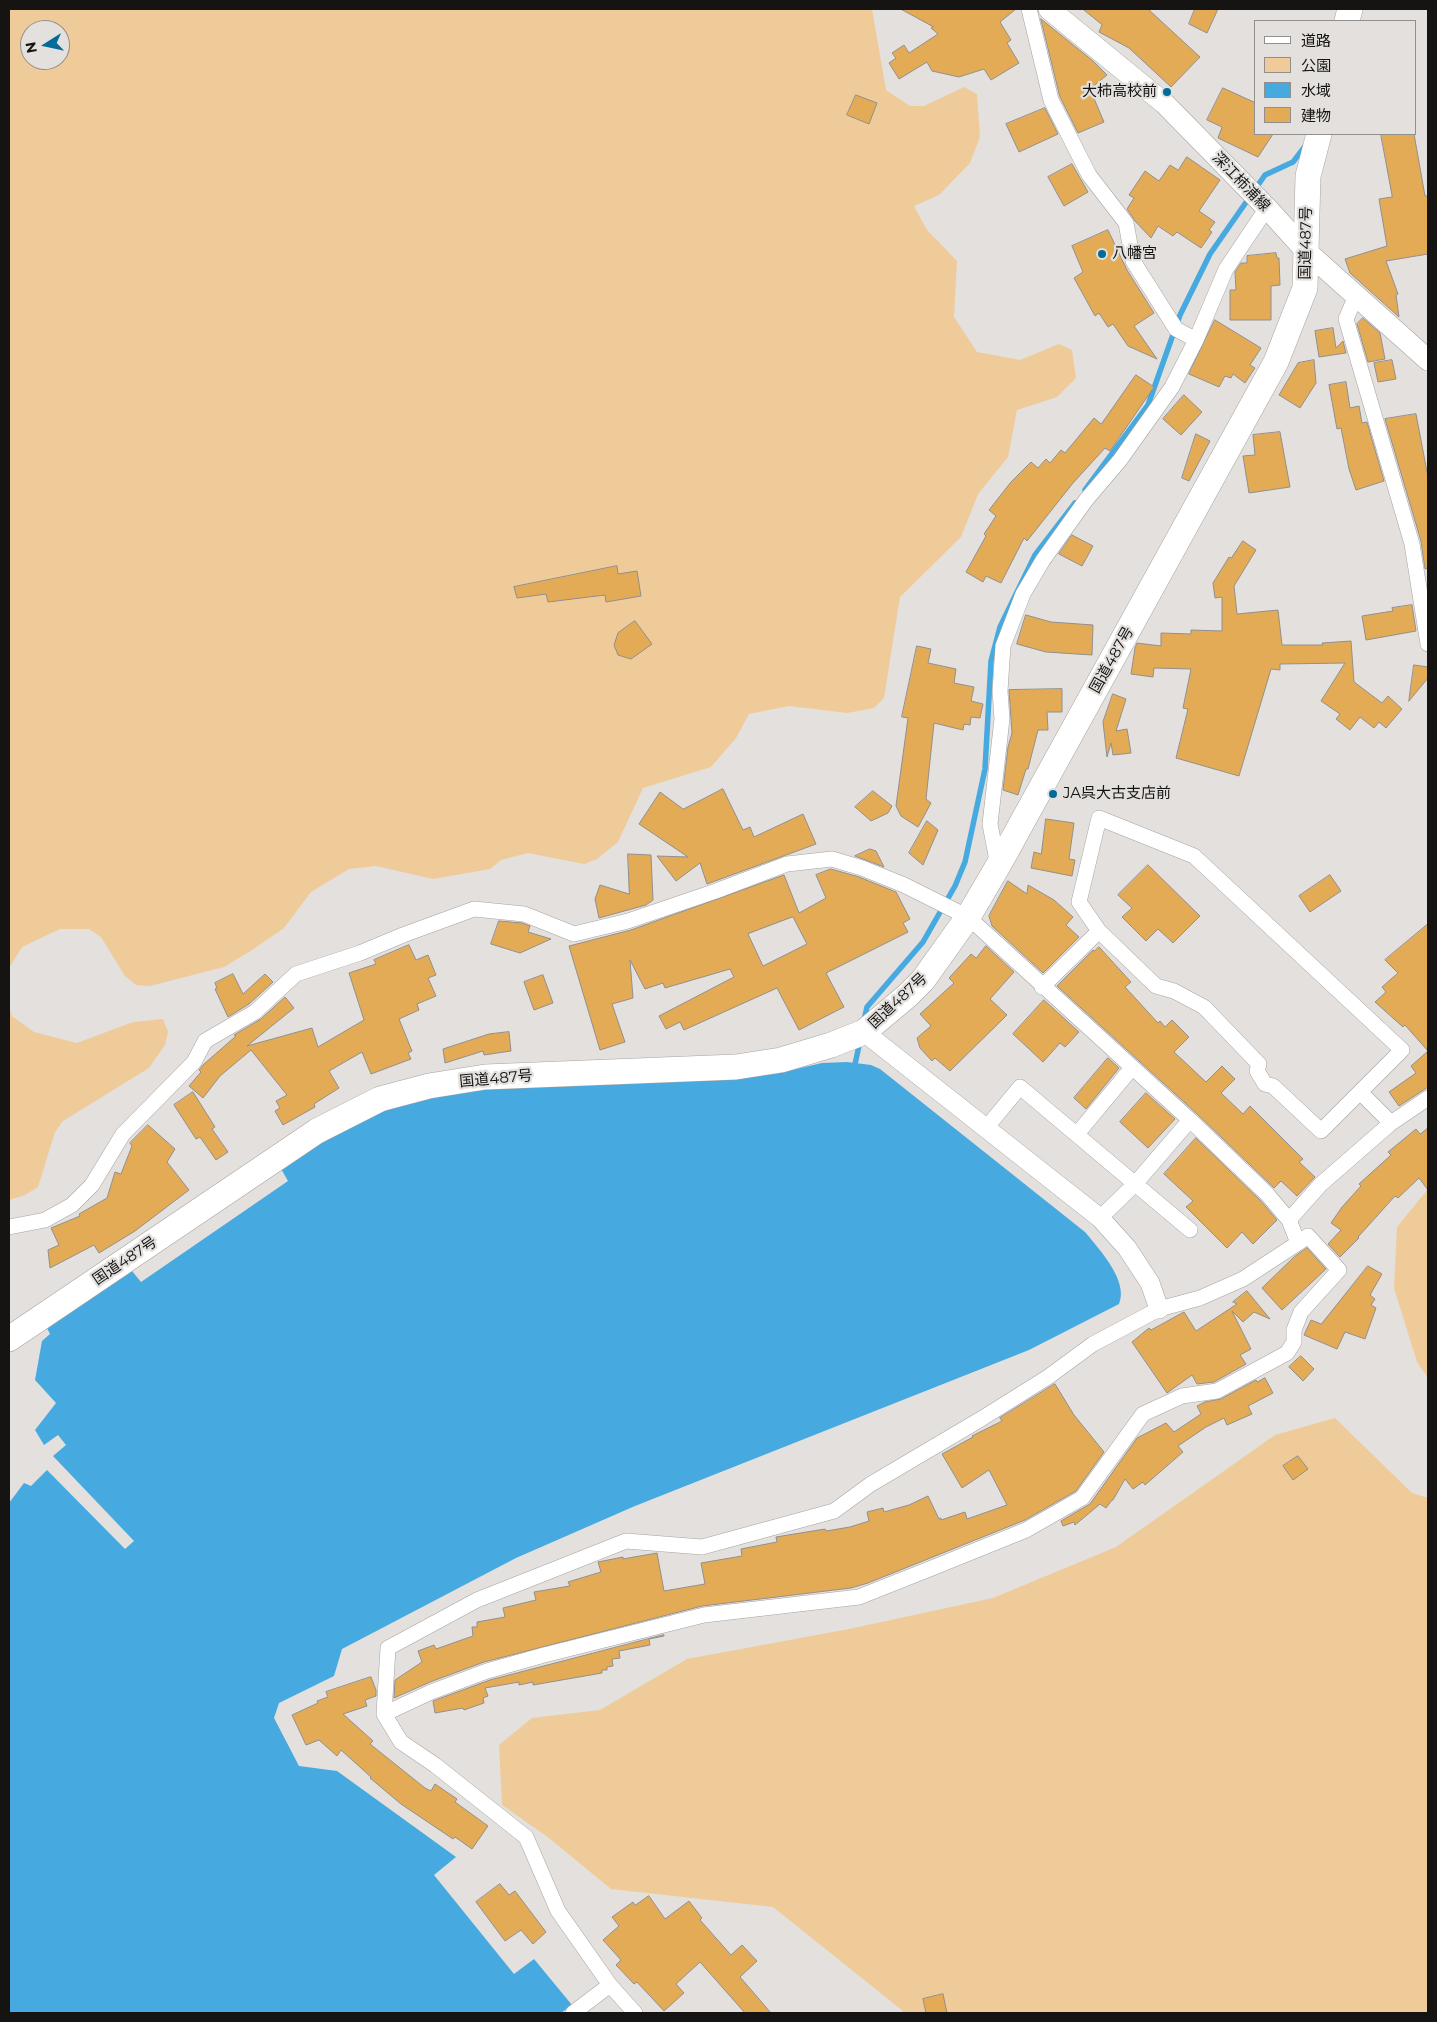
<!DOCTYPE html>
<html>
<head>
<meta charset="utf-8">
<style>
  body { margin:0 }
  #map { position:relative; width:1437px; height:2022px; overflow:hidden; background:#e3e0dd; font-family:Montserrat,"Noto Sans JP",sans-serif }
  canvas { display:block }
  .frame { position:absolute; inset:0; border:10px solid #151413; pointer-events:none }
  .legend { position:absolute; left:1254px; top:20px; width:162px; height:115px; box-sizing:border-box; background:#e3e0dd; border:1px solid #918e8c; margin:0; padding:6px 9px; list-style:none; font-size:15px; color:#151413 }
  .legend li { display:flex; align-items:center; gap:10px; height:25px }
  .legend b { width:25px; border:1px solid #918e8c }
  .north { position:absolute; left:20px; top:20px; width:50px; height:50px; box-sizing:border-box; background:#e3e0dd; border:1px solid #918e8c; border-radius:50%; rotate:260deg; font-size:14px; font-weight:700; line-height:20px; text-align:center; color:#151413 }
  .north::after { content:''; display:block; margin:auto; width:18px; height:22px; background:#026c99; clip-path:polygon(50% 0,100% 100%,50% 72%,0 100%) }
</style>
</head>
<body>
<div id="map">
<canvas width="1437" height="2022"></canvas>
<div class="frame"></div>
<ul class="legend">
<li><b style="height:6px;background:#fff"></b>道路</li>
<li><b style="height:14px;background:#efcb9a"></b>公園</li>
<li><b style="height:14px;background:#46aae1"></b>水域</li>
<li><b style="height:14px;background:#e4ab56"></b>建物</li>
</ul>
<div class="north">N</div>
</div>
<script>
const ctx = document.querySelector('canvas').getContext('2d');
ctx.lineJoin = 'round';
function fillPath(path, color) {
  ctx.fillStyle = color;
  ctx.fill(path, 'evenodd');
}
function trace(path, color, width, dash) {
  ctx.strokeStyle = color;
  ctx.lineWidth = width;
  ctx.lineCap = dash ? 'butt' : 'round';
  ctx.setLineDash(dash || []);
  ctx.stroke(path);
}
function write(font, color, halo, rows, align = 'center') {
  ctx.font = font + ' Montserrat,"Noto Sans JP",sans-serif';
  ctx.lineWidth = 4.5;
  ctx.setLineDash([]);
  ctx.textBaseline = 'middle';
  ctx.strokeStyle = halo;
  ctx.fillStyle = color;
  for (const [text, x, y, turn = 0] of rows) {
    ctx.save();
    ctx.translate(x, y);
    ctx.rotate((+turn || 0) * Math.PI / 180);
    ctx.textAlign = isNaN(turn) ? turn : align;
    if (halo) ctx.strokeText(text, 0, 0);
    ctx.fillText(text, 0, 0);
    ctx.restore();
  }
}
fillPath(new Path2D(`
  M9,9H872L886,90L910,106H924L964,87L977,94L980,137L970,163L939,195L914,206L927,230L957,261L954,317L977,352L1020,360L1059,344L1072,350L1076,378L1057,397L1017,410L1008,457L978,494L961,537L900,597L884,698L874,708L847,713L789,706L749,714L736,738L711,767L643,788L618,842L597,859L584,864L528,853L501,860L490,869L433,879L376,866L349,869L311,892L284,928L249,952L224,967L150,986L136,985L125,976L101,937L89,929H60L22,947L9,968ZM30,30H60V60H30Z
  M9,1008L12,1016L34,1032L77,1043L133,1022L163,1019L168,1032L165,1045L149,1068L63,1121L55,1132L38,1187L25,1195L9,1200Z
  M1428,1189V1378L1417,1362L1394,1288L1397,1227Z
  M1335,1418L1412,1493L1428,1498V2013H902L903,2011L773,1907L611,1889L549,1838L502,1805L499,1745L532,1718L600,1710L687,1659L849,1629L993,1598L1116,1547L1275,1435Z`), '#efcb9a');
fillPath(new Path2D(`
  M847,1062L871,1065L880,1069L1085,1232C1099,1249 1129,1281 1119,1304L1029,1350L635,1506L516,1558L342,1649L334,1676L279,1703L274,1718L299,1766L337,1771L456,1857L434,1875L514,1974L534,1959L572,2005L561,2013H9V1503L24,1483L31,1486L47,1470L125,1549L134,1541L53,1456L66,1445L58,1435L44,1445L35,1430L56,1403L35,1380L42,1341L50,1334L47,1328L132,1271L141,1282L288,1181L280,1167L366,1115L420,1098L483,1088L774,1074L822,1063Z`), '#46aae1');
trace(new Path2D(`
  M1085,490L1148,405L1180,315L1210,254L1265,175L1293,162L1306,145
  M864,1020L867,1007L923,942L955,886L965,862L985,769L991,661L1000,627L1035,555L1075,503
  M854,1069L860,1041`), '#46aae1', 5.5);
const building = new Path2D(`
  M901,9H1016L1000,22L1011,40L1007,43L1019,63L991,80L984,69L959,77L932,71L927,62L899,79L889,63L896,58L892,53L904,45L909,53L938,34L931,28L933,27Z
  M1083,9H1148L1200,57L1171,87L1129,48L1099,32L1102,25Z
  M1195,9H1218L1207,33L1189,24Z
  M1041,19L1093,61L1107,75L1090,89L1104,122L1078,133L1060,97Z
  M1223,88L1256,103V134H1273L1258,157L1218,138L1222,127L1207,120Z
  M856,95L877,103L869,124L847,115Z
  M1045,108L1058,134L1019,152L1006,124Z
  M1381,134H1414L1425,196H1428V254L1386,261L1398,294L1396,295L1399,317L1350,273L1345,259L1387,246L1379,199L1392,197Z
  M1187,157L1220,180L1199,211L1215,222L1209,230L1212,232L1201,248L1177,232L1173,236L1158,226L1151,238L1135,221L1127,209L1134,198L1129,195L1145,171L1159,181L1170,165L1178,170Z
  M1072,164L1088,192L1064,206L1048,177Z
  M1108,230L1127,270L1154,313L1134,326L1157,359L1128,346L1113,324L1108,327L1099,313L1095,316L1074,278L1083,272L1072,246Z
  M1276,253L1277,258H1279L1280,285L1271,286V320H1230V290H1236L1235,272L1241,263H1247V256Z
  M1363,318L1380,333L1385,359L1368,362L1357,324Z
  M1215,320L1261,348L1250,365L1255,368L1245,383L1233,374L1231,378L1225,376L1219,387L1189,374Z
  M1333,328L1336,348L1343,341L1346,353L1319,357L1315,331Z
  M1314,360L1316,383L1300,408L1279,395L1298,363Z
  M1392,360L1396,379L1378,382L1374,363Z
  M1136,375L1154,387L1110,451L1105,448L1073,483L1027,541L1024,538L1001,583L986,576L983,582L966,572L986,536L984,534L996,516L989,510L1011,482L1031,462L1038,468L1046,459L1050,463L1061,450L1065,453L1094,418L1101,424Z
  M1346,382L1350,408L1359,406L1362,423L1367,422L1384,481L1356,490L1349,469L1341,428L1337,429L1329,385Z
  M1184,395L1202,412L1181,435L1163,419Z
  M1416,414L1428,477V568L1425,569L1421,541L1385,419Z
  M1280,432L1290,487L1249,493L1243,456L1255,455L1253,435Z
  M1196,434L1210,441L1189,481L1182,478Z
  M1072,535L1093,546L1082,566L1059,554Z
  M1243,541L1256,550L1234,586L1237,614L1278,610L1282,645H1323L1322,643L1351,641L1354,682L1382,703L1388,696L1402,709L1386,728L1379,722L1374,728L1360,717L1350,730L1336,719L1340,714L1321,701L1345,663L1280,664V670L1271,669L1239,776L1176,758L1188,709L1183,708L1191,669L1154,668L1153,677L1131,674L1135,648L1137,643L1161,646V633L1191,634V630L1222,631V597L1215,598L1213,583L1229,557L1231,558Z
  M617,566L618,574L637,571L641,596L606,602L605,595L548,602L546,594L517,598L514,587Z
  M1412,605L1416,631L1366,640L1362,616L1393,611L1392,608Z
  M1026,615L1051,622L1093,625L1092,655L1046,652L1017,644Z
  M635,621L652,644L631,659L618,655L614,645L618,633Z
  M917,646L931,649L928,663L956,669L954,683L974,687L971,701L983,704L980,718L971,717L970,725L964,724L963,730L934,723L926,799L931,803L918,827L901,816L896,806L908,718L902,717Z
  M1414,665L1428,667V678L1409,701Z
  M1062,689V712H1047L1048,730H1038L1028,769H1026L1018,795L1003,790L1008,747L1012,733L1009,690Z
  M1113,694L1126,699L1116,731L1127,729L1131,753L1113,755L1111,743L1107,757L1103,722Z
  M723,789L743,830L750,827L754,837L803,814L816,844L707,884L700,863L676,881L657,856L688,857L639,824L660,792L683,809Z
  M873,791L892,806L888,813L871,821L855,807Z
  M1046,819L1074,823L1069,859L1075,860L1072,876L1031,868L1034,852L1041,854Z
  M927,821L938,830L923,865L909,853Z
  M870,849L876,851L884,867L855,856Z
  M628,854L651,855L653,900L646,905L599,918L595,899L600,885L629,894Z
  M1148,865L1200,916L1173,943L1158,929L1146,941L1122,917L1132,908L1118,895Z
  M831,869L859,877L896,892L910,919L903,923L908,932L826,973L844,1007L799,1030L777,988L684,1030L680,1022L666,1029L659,1016L734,977L730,969L665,988L663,983L645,989L630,960L633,998L612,1004L625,1042L600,1050L569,946L631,930L784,875L799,913L826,898L816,875ZM793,917L807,944L763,966L748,934Z
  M1330,875L1341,891L1310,912L1299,896Z
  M1008,881L1027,894L1028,885L1054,900L1073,917L1066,925L1079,937L1043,973L992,926L989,916Z
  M499,921L522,923L530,926L528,932L551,939L520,953L491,944Z
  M1428,924V1087L1399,1106L1389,1092L1416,1073L1411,1066L1428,1051L1405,1025L1403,1027L1375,1002L1386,992L1382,987L1398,973L1385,960Z
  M409,945L416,960L428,955L436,975L428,978L436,996L417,1004L419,1010L399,1019L412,1051L408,1053L411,1059L371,1074L362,1052L329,1071L339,1088L314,1104L315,1107L283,1125L275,1111L280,1108L276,1101L287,1095L251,1050L220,1076L203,1098L189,1086L201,1072L199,1070L204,1064L236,1036L234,1035L261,1019L285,997L294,1008L247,1046L312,1028L318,1047L364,1020L349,973L376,964L374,960Z
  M986,946L1014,972L990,999L1007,1015L950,1071L935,1058L932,1061L920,1048L917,1038L931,1026L920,1014L954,983L949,978L971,954L976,958Z
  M1099,947L1131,982L1125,987L1158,1023L1160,1021L1165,1027L1172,1020L1189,1037L1174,1052L1206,1082L1222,1066L1235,1079L1221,1093L1243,1114L1250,1106L1303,1159L1299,1162L1315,1177L1297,1196L1281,1181L1274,1188L1196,1113L1057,986L1093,950L1094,951Z
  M233,974L243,994L265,974L273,982L249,1004L228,1017L215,989L217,988L215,983Z
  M543,975L553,1003L534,1010L524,982Z
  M1044,1000L1079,1032L1065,1047L1060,1043L1043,1062L1013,1034Z
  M509,1032L511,1051L484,1055L483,1051L445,1063L443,1049L489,1034Z
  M1108,1058L1119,1068L1086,1109L1074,1098Z
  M193,1092L215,1127L212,1129L228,1152L216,1160L200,1137L196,1139L174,1105Z
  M1146,1093L1175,1119L1148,1148L1120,1122Z
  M148,1125L175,1149L167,1162L189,1190L135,1231L99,1253L94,1245L50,1268L48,1250L59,1245L51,1228L80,1216L79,1214L107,1198L115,1172L121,1174L132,1146L130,1143Z
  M1428,1128V1190L1419,1178L1398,1198L1395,1196L1358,1237L1359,1238L1340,1257L1328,1244L1341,1230L1331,1223L1342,1207L1361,1186L1359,1184L1391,1155L1388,1152L1416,1129L1420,1134Z
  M1196,1138L1260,1200L1277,1220L1253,1244L1242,1232L1227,1248L1186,1207L1193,1201L1164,1174Z
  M1307,1248L1326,1269L1282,1310L1262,1288L1294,1257Z
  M1368,1266L1382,1274L1370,1295L1375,1299L1371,1305L1376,1308L1365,1339L1345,1332L1337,1349L1304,1335L1311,1320L1321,1324Z
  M1247,1291L1270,1319L1254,1312L1243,1322L1232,1311L1251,1349L1240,1355L1246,1364L1214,1382L1197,1384L1192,1375L1167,1393L1132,1342L1149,1328L1151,1330L1184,1312L1196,1331L1237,1304L1233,1302Z
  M1301,1356L1314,1369L1303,1381L1289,1367Z
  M1265,1378L1273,1393L1248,1406L1252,1414L1227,1425L1224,1418L1206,1427L1178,1446L1183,1452L1145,1485L1143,1482L1133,1489L1125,1479L1113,1500H1112L1106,1508L1100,1504L1075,1525L1074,1522L1063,1526L1061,1521L1090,1504L1137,1438L1166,1423L1174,1432L1201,1414L1197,1406L1205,1402L1221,1399L1256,1380L1257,1382Z
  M1055,1384L1074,1415L1104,1452L1076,1491L1025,1520L868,1583L851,1588L702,1606L484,1662L430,1682L394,1698L395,1680L422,1662L418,1651L434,1645L436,1649L473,1636L472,1627H477V1622L505,1617L503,1608L536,1600L534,1592L570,1586L568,1582L601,1572L598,1562L623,1557V1559L657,1553L664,1591L705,1584L701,1563L742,1556L741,1549L777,1542L776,1537L825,1529L826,1531L850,1527L869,1521L867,1512L883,1508L884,1512L909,1505L928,1496L939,1519L941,1518V1520L965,1512L967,1519L1007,1505L989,1470L962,1488L942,1454L973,1437L972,1436L1002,1421L1000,1418Z
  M1298,1456L1308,1469L1293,1480L1283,1466Z
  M664,1635V1636L649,1639L650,1645L619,1651L620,1658L612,1659L613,1666L607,1667V1670H602V1673L533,1685V1682L519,1685V1682L485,1688L488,1696L483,1698L484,1703L464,1710L463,1708L435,1713L433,1701L490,1680Z
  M371,1677L376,1690V1696L365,1700L367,1706L343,1714L373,1741L370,1744L425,1788L431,1791L435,1784L457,1799L455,1802L488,1826L472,1849L455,1837L453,1839L401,1804L370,1778L371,1777L341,1750L337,1756L319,1740L306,1745L292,1715L318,1703L317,1701L328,1697L326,1692Z
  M500,1884L509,1895L515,1891L546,1932L533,1944L521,1930L505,1941L476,1902Z
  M649,1896L665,1919L689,1901L702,1918L700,1920L731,1955L742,1945L757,1961L740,1977L771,2013H745L700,1962L676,1984L684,1993L664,2011L637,1982L634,1984L616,1965L621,1960L603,1940L619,1926L612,1917L633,1902L635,1905Z
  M943,1994L947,2013H926L923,1999Z`);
fillPath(building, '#e4ab56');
trace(building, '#918f8c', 1);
const minor = new Path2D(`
  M1029,9L1051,100L1089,175L1126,223L1133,261L1176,329L1196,340
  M1356,296L1346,319L1412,544L1428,644
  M998,866L990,824L1002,719L1000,691L1003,646L1023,594L1043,560L1086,500L1120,460L1172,387L1196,340L1226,269L1267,208
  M1042,987L1099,931L1079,902L1099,818L1194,856L1402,1050L1321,1131L1273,1086L1265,1084L1257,1071L1259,1064L1204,1007L1174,991L1156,986L1099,931
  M1360,1092L1391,1123
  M986,1128L1020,1087L1190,1230
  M1077,1134L1131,1069
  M1100,1218L1135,1184L1190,1120
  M9,1227L45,1220L72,1205L92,1185L123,1134L194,1062L205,1041L255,1012L296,974L360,953L403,935L474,909L524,914L574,934L628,921L716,891L787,864L832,859L862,868L904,885L968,917L1190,1120L1267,1194L1289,1220
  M384,1714L431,1692L487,1671L544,1655L704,1615L859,1597L932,1568L1026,1530L1082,1498L1143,1414L1182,1396L1217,1391L1287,1353L1294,1342V1330L1301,1312L1339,1270L1308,1236L1298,1243
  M573,2013L610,1985
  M635,2013L610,1985L558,1911L526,1837L435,1765L401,1742L384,1714L388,1648L477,1600L626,1541L702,1547L834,1511L871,1484L981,1419L1048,1377L1093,1344L1159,1309L1200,1298L1243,1279L1298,1243L1289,1220L1321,1184L1391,1123L1428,1098`);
const tertiary = new Path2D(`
  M864,1032L1100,1218L1127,1248L1150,1283L1159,1309`);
const secondary = new Path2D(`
  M1049,9L1164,103L1267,208L1306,251L1428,360`);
const trunk = new Path2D(`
  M1347,21L1350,9
  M9,1339L317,1131L380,1099L429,1086L485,1077L736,1067L781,1060L831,1045L864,1032L907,996L923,980L968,917L998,866L1276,362L1305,288L1308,176L1319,134`);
trace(minor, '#a6a4a1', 16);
trace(tertiary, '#a6a4a1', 20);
trace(secondary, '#a6a4a1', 22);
trace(trunk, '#a6a4a1', 26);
trace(minor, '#fff', 15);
trace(tertiary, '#fff', 19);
trace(secondary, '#fff', 21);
trace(trunk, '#fff', 25);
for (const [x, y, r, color] of [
  [1167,92,5,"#026c99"],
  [1102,254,5,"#026c99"],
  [1053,794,5,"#026c99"]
]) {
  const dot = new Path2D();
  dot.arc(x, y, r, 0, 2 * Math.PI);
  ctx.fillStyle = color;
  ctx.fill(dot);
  trace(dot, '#e3e0dd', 2);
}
write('15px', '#151413', '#e3e0dd', [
  ["大柿高校前",1157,92,"right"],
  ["八幡宮",1112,254],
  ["JA呉大古支店前",1063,794]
], 'left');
write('15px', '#151413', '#e3e0dd', [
  ["深江柿浦線",1241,182,46],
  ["国道487号",1306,243,-89],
  ["国道487号",1112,660,-61],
  ["国道487号",898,1001,-43],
  ["国道487号",496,1079,-5],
  ["国道487号",125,1261,-34]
]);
</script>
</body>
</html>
